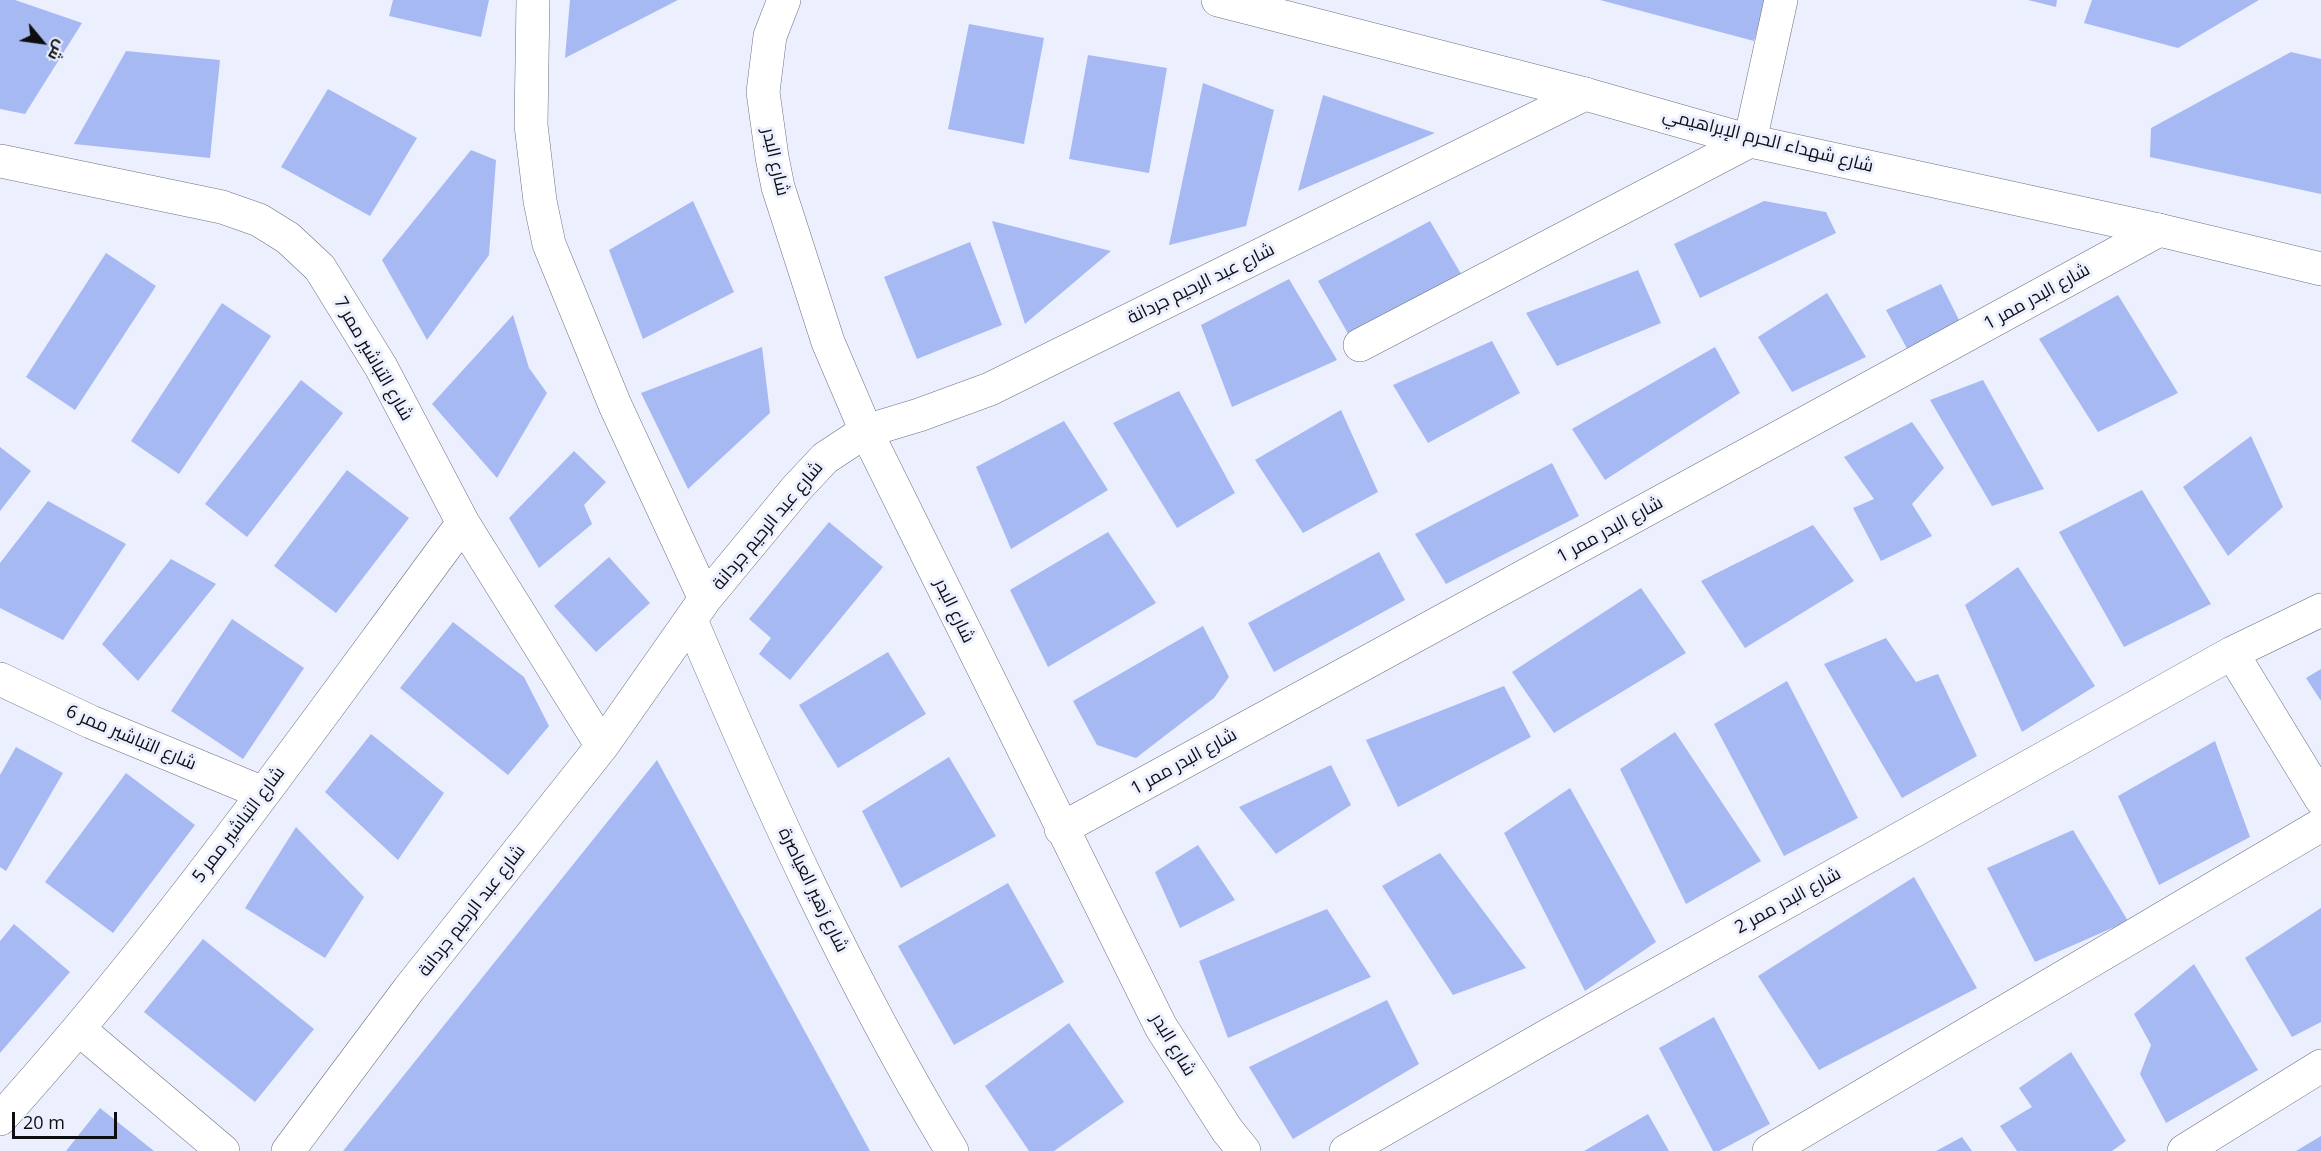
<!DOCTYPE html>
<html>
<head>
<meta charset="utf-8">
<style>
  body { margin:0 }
  #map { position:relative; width:2321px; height:1151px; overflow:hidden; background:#ebeffe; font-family:"Open Sans",Cairo,sans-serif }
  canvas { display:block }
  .north { position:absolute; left:12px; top:12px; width:60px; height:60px; -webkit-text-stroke:4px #ebeffe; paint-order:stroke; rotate:119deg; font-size:16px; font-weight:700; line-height:24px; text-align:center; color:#0c0e12 }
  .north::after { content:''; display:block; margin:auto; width:21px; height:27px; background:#0c0e12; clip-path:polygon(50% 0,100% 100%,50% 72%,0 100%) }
  .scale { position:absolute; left:12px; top:1112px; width:105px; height:27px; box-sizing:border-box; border:3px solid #0c0e12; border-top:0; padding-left:8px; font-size:18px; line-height:21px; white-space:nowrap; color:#0c0e12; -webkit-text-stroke:4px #ebeffe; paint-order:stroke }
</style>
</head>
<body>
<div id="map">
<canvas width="2321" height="1151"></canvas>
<div class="north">ش</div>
<div class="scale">20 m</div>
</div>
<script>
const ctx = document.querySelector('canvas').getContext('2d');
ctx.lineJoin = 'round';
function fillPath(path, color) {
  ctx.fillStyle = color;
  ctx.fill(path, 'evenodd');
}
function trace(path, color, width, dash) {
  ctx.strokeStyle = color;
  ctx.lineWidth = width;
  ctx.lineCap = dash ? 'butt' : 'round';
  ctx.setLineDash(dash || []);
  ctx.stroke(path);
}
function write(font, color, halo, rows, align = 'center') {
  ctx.font = font + ' "Open Sans",Cairo,sans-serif';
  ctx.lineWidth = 6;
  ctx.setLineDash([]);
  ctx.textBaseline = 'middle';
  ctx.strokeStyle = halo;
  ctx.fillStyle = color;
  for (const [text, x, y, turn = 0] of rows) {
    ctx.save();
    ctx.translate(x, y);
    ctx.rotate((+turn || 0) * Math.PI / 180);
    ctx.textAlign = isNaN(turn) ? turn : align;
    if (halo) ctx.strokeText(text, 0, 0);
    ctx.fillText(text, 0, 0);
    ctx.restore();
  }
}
fillPath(new Path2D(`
  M0,0H15L82,23L25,114L0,109Z
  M393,0H489L481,37L389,16Z
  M570,0H678L565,58Z
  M1600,0H1766L1754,41Z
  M2028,0H2057L2056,7Z
  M2092,0H2259L2178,48L2084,23Z
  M969,24L1044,38L1024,144L948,129Z
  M126,51L220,60L210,158L74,144Z
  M2291,52L2321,59V194L2150,157L2151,128Z
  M1088,55L1167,68L1149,173L1069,159Z
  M1203,83L1274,110L1246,226L1169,245Z
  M328,89L417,138L370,216L281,167Z
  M1323,95L1435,133L1298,191Z
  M471,150L496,160L489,255L427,340L382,260Z
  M693,201L734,292L643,339L609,250Z
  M1764,201L1826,212L1836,233L1700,298L1674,244Z
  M992,221L1111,251L1025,324Z
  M1430,221L1464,279L1350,337L1318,281Z
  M970,242L1002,325L917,359L884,277Z
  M106,253L156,286L75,410L26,377Z
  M1638,270L1661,323L1557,366L1526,313Z
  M1289,279L1337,360L1232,407L1201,325Z
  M1941,284L1959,320L1910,354L1886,310Z
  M1827,293L1866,357L1792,392L1758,337Z
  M2118,295L2178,393L2098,432L2039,339Z
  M222,303L271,336L179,474L131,441Z
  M513,315L529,368L547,393L497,478L432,404Z
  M1492,341L1520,393L1428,443L1393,385Z
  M762,347L770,413L688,489L641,393Z
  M1715,347L1740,393L1605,480L1572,429Z
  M301,380L343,413L247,537L205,504Z
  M1983,380L2044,489L1992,506L1930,400Z
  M1179,391L1235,493L1177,528L1113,423Z
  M1341,410L1378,492L1303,533L1255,460Z
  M1064,421L1108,490L1011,549L976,467Z
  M1912,422L1944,468L1912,504L1932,536L1881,561L1853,508L1874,499L1844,457Z
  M2251,436L2283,507L2228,556L2183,487Z
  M0,447L31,471L0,511Z
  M574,451L606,482L584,505L592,524L539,568L509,518Z
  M1552,463L1579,516L1446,584L1415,534Z
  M347,470L409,518L336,613L274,566Z
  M2142,490L2211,604L2124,647L2059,532Z
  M48,501L126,544L63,640L0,608V563Z
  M829,522L883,567L790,680L759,654L771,638L749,619Z
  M1813,525L1854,581L1745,648L1701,581Z
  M1108,532L1156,603L1048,667L1010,590Z
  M1379,552L1405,600L1274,672L1248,623Z
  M609,557L650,603L596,652L554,606Z
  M171,559L216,584L138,681L102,644Z
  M2018,567L2095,686L2022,732L1965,605Z
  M1641,588L1686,653L1554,733L1512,672Z
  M232,619L304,668L243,759L171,711Z
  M453,622L524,677L549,726L508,775L400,688Z
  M1203,626L1229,677L1214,698L1136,758L1097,745L1073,701Z
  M1886,638L1916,682L1938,674L1977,756L1902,798L1824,664Z
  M888,652L926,714L838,768L799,705Z
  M2321,669V701L2306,678Z
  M1787,681L1858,818L1784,856L1714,724Z
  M1504,686L1531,737L1398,807L1366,740Z
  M1675,732L1761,861L1686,904L1620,769Z
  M371,734L444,793L398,860L325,792Z
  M2215,741L2250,837L2159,885L2118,796Z
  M16,747L63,773L6,871L0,867V775Z
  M949,757L996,836L901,888L862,811Z
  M657,760L870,1151H343Z
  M1331,765L1351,805L1276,854L1239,807Z
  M126,773L195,825L113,933L45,882Z
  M1570,788L1656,942L1585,991L1504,833Z
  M296,827L364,897L325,958L245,908Z
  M2073,830L2128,921L2035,962L1987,868Z
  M1198,845L1235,900L1180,928L1155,872Z
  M1440,853L1526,968L1453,995L1382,886Z
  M1914,877L1977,988L1819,1070L1758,976Z
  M1008,883L1064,982L954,1045L898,946Z
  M2321,908V1022L2292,1037L2245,958Z
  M1327,909L1371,977L1228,1038L1199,961Z
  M14,924L70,972L0,1053V941Z
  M203,939L314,1029L255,1102L144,1012Z
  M2194,964L2258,1070L2166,1123L2140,1074L2151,1045L2134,1014Z
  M1387,1000L1419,1064L1293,1139L1249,1067Z
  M1714,1017L1770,1124L1719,1151H1713L1659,1048Z
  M1069,1023L1124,1102L1054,1151H1029L985,1086Z
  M2071,1052L2126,1141L2112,1151H2017L2000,1126L2032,1107L2019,1088Z
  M100,1108L154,1151H66Z
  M1648,1114L1669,1151H1584Z
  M2321,1136V1151H2296Z
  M1962,1137L1972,1151H1936Z`), '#a7b9f3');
const minor = new Path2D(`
  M533,0L531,125L540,201L549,244L615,405L705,599
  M784,0L770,36L763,92L772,157L778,187L828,342L866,431L1161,1027L1227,1130L1244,1151
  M0,161L222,207L259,220L288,238L320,268L381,367L463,523L602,746
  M1360,345L1750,141L1781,0
  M691,620C768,802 850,982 952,1151
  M2232,653L2321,799
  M0,679L91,722L263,793
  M1061,829L2159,230
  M80,1030L223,1151
  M0,1119C169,932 313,725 463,523
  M288,1151L409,989L602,746L705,599L796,489L825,458L866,431L919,415L990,389L1585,94
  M1346,1151L1545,1037L2232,653L2321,610
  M1769,1151L2321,825
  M2184,1151L2321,1066`);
const tertiary = new Path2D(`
  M1218,0L1585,94L1750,141L2159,230L2321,269`);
trace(minor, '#6d717d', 34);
trace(tertiary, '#6d717d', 34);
trace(minor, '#fff', 33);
trace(tertiary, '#fff', 33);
write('18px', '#0c0e12', '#ebeffe', [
  ["شارع شهداء الحرم الإبراهيمي",1768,141,14],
  ["شارع البدر",775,162,77],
  ["شارع عبد الرحيم جردانة",1201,284,-26],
  ["شارع البدر ممر 1",2037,297,-29],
  ["شارع التباشير ممر 7",373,359,60],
  ["شارع عبد الرحيم جردانة",768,526,-50],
  ["شارع البدر ممر 1",1610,530,-29],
  ["شارع البدر",954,611,64],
  ["شارع التباشير ممر 6",131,738,23],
  ["شارع البدر ممر 1",1184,762,-29],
  ["شارع التباشير ممر 5",239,825,-53],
  ["شارع زهير العياصرة",813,890,64],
  ["شارع البدر ممر 2",1788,901,-29],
  ["شارع عبد الرحيم جردانة",472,911,-52],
  ["شارع البدر",1173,1045,59]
]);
</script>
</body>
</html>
